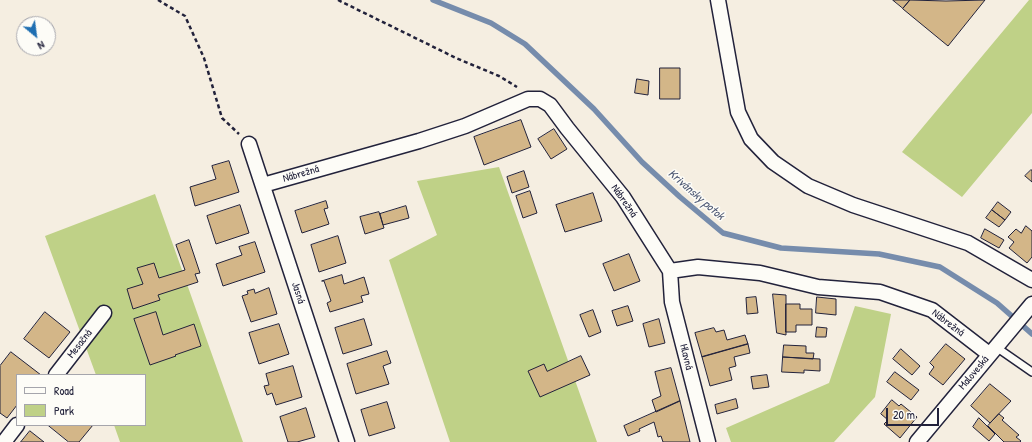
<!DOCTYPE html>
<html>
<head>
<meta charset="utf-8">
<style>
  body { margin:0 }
  #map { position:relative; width:1032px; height:442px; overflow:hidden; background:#f5eee1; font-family:"Patrick Hand",sans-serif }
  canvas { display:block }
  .legend { position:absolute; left:16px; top:374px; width:130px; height:52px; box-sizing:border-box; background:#fdfcf7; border:1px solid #a5a5ac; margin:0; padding:5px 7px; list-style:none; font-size:12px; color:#22223b }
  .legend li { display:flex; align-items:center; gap:8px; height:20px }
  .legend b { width:20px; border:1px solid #a5a5ac }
  .north { position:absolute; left:16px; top:16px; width:40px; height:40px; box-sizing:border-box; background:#fdfcf7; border:1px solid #a5a5ac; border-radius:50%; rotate:151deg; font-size:11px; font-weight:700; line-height:16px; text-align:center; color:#22223b }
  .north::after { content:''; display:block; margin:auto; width:14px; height:18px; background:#1f6fb2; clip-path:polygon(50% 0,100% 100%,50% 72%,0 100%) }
  .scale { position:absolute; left:886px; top:408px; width:53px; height:18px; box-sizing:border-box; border:2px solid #22223b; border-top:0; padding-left:5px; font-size:12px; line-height:14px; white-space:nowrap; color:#22223b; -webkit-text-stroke:3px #fdfcf7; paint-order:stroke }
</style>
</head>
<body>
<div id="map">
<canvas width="1032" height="442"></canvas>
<ul class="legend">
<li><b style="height:5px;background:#fdfcf7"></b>Road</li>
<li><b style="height:11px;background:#bfd187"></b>Park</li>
</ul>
<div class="north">N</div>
<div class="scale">20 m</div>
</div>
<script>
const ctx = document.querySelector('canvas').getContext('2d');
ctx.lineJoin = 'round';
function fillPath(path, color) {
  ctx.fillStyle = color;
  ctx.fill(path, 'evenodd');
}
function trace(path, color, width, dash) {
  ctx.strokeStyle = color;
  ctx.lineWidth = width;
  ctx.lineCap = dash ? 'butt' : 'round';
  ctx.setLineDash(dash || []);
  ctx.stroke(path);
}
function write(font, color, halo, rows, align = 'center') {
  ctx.font = font + ' "Patrick Hand",sans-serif';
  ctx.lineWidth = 3;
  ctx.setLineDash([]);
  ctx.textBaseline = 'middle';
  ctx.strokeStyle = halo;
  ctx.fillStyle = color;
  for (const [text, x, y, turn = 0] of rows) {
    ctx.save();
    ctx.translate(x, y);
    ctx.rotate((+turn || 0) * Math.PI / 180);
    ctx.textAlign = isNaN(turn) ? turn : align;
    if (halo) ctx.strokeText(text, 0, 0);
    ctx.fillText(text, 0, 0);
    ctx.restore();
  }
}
fillPath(new Path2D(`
  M1029,0H1032V113L962,197L902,152Z
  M499,167L597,442H450L389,260L437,235L417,181Z
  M155,194L243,442H120L114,425H145V375H96L45,236Z
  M855,306L891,314L875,397L834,442H731L726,428L829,383Z`), '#bfd187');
trace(new Path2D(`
  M433,0L491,23L525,44L594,109L642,162L680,197L723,233L781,248L879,254L940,267L997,303L1032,334`), '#768cac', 5.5);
const building = new Path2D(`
  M893,0H910L903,8Z
  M910,0L946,1L985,0L948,46L903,9Z
  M660,68H680V99H660Z
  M637,79L649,81L648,95L635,93Z
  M521,120L531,147L484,165L474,137Z
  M554,129L567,149L551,159L538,139Z
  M229,161L239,192L195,206L190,187L216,179L212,166Z
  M1031,170H1032V182L1025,176Z
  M524,171L529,187L512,193L507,177Z
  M530,191L537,213L523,218L516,196Z
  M593,193L602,221L565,232L556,205Z
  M326,201L328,208L324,209L329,224L302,233L295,211Z
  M998,202L1011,212L1005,220L992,210Z
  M240,205L249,233L216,244L207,216Z
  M406,206L409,218L383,225L380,214Z
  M992,210L1005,220L999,227L986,218Z
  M379,212L384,228L365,234L360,217Z
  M1026,226L1032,231V257L1027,263L1009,248L1014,242L1008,237L1016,229L1021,233Z
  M985,229L1004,240L999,248L981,238Z
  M338,236L346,263L319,272L311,245Z
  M189,240L200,273L195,274L198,282L158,295L160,300L133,309L127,289L143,284L137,268L154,263L159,278L185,270L176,245Z
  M255,242L265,272L223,286L216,264L242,255L239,247Z
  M629,254L640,281L614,291L603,264Z
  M342,275L344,284L364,277L369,294L361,296L363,302L330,312L327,303L331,301L324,281H322Z
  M269,288L277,314L251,322L242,296L248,294L247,291L254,289L255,293Z
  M773,294L786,295V335L777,333Z
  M756,297L758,313L747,314L746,298Z
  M817,297L836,299V315L816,313Z
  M786,304H800V309H812V325H796V332H786Z
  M628,306L633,321L617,326L612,311Z
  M593,310L601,332L589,337L580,315Z
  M45,312L70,332L49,358L24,339Z
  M156,312L163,335L194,324L201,346L175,355L176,356L150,365L134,319Z
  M364,319L372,345L343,354L335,328Z
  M659,319L665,343L649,347L643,324Z
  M279,324L289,354L259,364L249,333Z
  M817,327L827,328L826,337H816Z
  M714,328L716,332L724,330L727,340L745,335L748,344L702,357L695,333Z
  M748,344L750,353L734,357L736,366L729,368L732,380L710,386L702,357Z
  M946,344L965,359L943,385L929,374L934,367L930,363Z
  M784,345L806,346V353H814L813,359L783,357Z
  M901,349L920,366L912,375L893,359Z
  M387,351L391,363L383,366L389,384L356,394L347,364Z
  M11,352L41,375H17V405L7,418L0,413V366Z
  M581,356L590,375L540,397L528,371L544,364L547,371Z
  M783,357L820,359V371L804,370V373L782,372Z
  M293,366L302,397L276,405L272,393L267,395L264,386L269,385L266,374Z
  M671,368L680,401L656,412L652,400L661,396L655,372Z
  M895,372L919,390L911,400L887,382Z
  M767,375L769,387L753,389L751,377Z
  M990,384L1011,401L990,423L971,406Z
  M736,399L738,408L717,414L715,405Z
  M892,400L899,406L901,404L917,417L900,438L884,424L888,420L881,414Z
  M680,401L690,442H663L661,436L658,437L654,422L639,429L640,431L628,436L624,426Z
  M387,402L395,428L369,436L361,410Z
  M306,408L315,437L297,442H288L280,417Z
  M999,414L1004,418L1002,420L1019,435L1016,437L1021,441L1020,442H1004L988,426Z
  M979,418L995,434L989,441L973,427Z
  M48,425H93L79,442H69Z
  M30,431L44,442H21Z`);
fillPath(building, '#d3b688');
trace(building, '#22223b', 1);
const service = new Path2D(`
  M996,347L1032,372`);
const minor = new Path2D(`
  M718,0L738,112L751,139L773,162L808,186L853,205L968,243L1032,280
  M249,144L347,442
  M263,185L419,141L465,126L528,99H540L550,105L567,128L623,197L670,271L698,267L760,273L818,287L880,292L932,310L989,354
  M670,271L672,302L708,442
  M56,375L104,313
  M4,442L17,425
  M917,442L1032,304`);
trace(service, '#22223b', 10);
trace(minor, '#22223b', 17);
trace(new Path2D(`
  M158,0L185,16L204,58L222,118L239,134
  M338,0L456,58L499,76L517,87`), '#22223b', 2.5, [4, 3]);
trace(service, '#fdfcf7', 7);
trace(minor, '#fdfcf7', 14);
write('11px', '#22223b', '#fdfcf7', [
  ["Nábrežná",301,174,-16],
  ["Nábrežná",624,201,55],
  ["Jasná",298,293,72],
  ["Nábrežná",948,323,37],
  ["Mesačná",80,344,-52],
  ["Hlavná",686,357,76],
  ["Maloveská",974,373,-50]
]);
write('italic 12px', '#4c5773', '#fdfcf7', [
  ["Krivánsky potok",696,195,41]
]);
</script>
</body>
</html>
